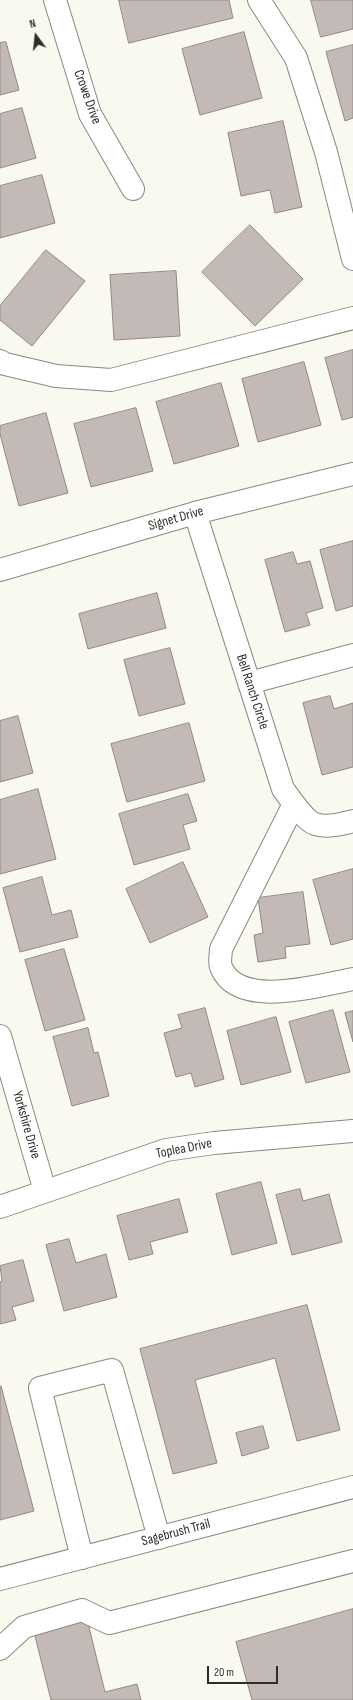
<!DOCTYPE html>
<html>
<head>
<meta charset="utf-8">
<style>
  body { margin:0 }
  #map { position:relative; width:353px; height:1700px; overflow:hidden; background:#faf9ef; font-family:"Sofia Sans Condensed",sans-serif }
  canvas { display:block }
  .north { position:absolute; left:16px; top:16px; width:40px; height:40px; -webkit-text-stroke:3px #fff; paint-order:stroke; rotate:345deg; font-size:11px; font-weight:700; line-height:16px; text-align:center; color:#2e2d2a }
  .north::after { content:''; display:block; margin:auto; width:14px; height:18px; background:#2e2d2a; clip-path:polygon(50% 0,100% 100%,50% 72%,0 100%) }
  .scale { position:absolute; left:207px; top:1666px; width:71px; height:18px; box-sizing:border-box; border:2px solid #2e2d2a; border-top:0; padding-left:5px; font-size:12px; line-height:14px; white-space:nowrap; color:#2e2d2a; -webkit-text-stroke:3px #fff; paint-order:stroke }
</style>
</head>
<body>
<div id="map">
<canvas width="353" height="1700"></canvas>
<div class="north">N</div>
<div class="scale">20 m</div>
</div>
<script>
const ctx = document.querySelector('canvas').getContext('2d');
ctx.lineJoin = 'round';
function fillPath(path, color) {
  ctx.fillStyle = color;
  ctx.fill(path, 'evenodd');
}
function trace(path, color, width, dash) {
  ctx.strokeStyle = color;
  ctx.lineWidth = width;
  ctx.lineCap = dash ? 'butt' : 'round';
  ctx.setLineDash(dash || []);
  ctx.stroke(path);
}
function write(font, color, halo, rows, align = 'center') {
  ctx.font = font + ' "Sofia Sans Condensed",sans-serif';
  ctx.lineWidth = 3;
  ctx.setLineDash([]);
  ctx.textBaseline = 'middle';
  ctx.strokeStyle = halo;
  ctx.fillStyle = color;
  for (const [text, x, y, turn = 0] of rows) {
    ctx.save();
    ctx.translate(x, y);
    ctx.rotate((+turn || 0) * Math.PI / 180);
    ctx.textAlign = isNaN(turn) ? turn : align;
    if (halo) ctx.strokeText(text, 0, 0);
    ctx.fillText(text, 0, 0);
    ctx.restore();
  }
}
const building = new Path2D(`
  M119,0H229L233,18L129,43Z
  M311,0H353V29L321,37Z
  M244,32L262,98L200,115L182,49Z
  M6,42L19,90L0,95V43Z
  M353,45V118L345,121L326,52Z
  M22,108L36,158L0,168V114Z
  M283,121L302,207L275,213L270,190L241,196L228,133Z
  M42,175L55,223L0,238V186Z
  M250,225L303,279L255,326L202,272Z
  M46,250L85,281L32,346L0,320V306Z
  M176,271L180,336L114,340L110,275Z
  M353,350V417L342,420L325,358Z
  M304,362L321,425L258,442L242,379Z
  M221,383L239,446L174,464L156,402Z
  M136,408L153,471L91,487L74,424Z
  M46,413L68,493L19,506L0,434V426Z
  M353,541V606L336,611L320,550Z
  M293,552L297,564L310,561L323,608L306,613L310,625L285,632L265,560Z
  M157,593L166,628L88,649L79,614Z
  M170,648L185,704L139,716L124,660Z
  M330,696L334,709L353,703V767L322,775L303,703Z
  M18,716L33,773L0,782V721Z
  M189,723L205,781L127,802L111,744Z
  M38,789L56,859L0,874V800Z
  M188,794L197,821L183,825L190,849L134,865L119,814Z
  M183,862L208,917L150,943L126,889Z
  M353,869V939L331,945L313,880Z
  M42,877L52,915L71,910L78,937L20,952L3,888Z
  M303,892L310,944L285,947L286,958L258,962L254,935L263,933L258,898Z
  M64,949L85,1020L45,1031L25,960Z
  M205,1008L224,1079L195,1087L191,1073L176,1077L164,1033L182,1028L178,1015Z
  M333,1010L350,1072L306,1083L289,1022Z
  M353,1011V1042L345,1013Z
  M276,1017L291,1072L241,1085L227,1031Z
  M88,1028L94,1053L98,1052L109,1096L72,1106L53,1037Z
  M261,1182L277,1243L232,1255L216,1194Z
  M300,1189L303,1201L329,1194L342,1242L292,1255L276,1195Z
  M179,1199L188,1232L150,1242L153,1254L129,1260L117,1216Z
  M69,1239L76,1263L106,1254L117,1297L64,1311L46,1245Z
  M23,1260L34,1301L12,1307L16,1320L0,1324V1282L2,1281L0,1266Z
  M307,1305L340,1430L297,1441L275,1358L195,1380L217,1463L173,1474L140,1349Z
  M1,1386L34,1511L0,1520V1387Z
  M263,1426L269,1448L242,1456L236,1433Z
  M353,1609V1700H252L236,1642Z
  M87,1619L105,1692L137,1684L141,1700H51L34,1632Z`);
fillPath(building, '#c3b9b6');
trace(building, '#918784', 1);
const minor = new Path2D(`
  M55,0L90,114L133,189
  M259,0L296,58L326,152L353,259
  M0,361L5,364L56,376L111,380L353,318
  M195,513L283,789C289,797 305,821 315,824C326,828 342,824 353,821
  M0,570L195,513L353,474
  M249,683L353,655
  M294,804L221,949C221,954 219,962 221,967C238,1010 320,985 353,979
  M0,1036L45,1191
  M0,1207L166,1150L214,1143L353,1131
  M82,1558L40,1388L112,1370L159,1538
  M0,1579L353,1487
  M0,1649L24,1627L82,1610L109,1623L353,1561`);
trace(minor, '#8a8980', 24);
trace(minor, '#fff', 22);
write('14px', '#2e2d2a', '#fff', [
  ["Crowe Drive",87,97,70],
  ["Signet Drive",176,519,-16],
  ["Bell Ranch Circle",252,692,72],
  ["Yorkshire Drive",26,1125,74],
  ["Toplea Drive",184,1149,-11],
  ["Sagebrush Trail",176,1533,-15]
]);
</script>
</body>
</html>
